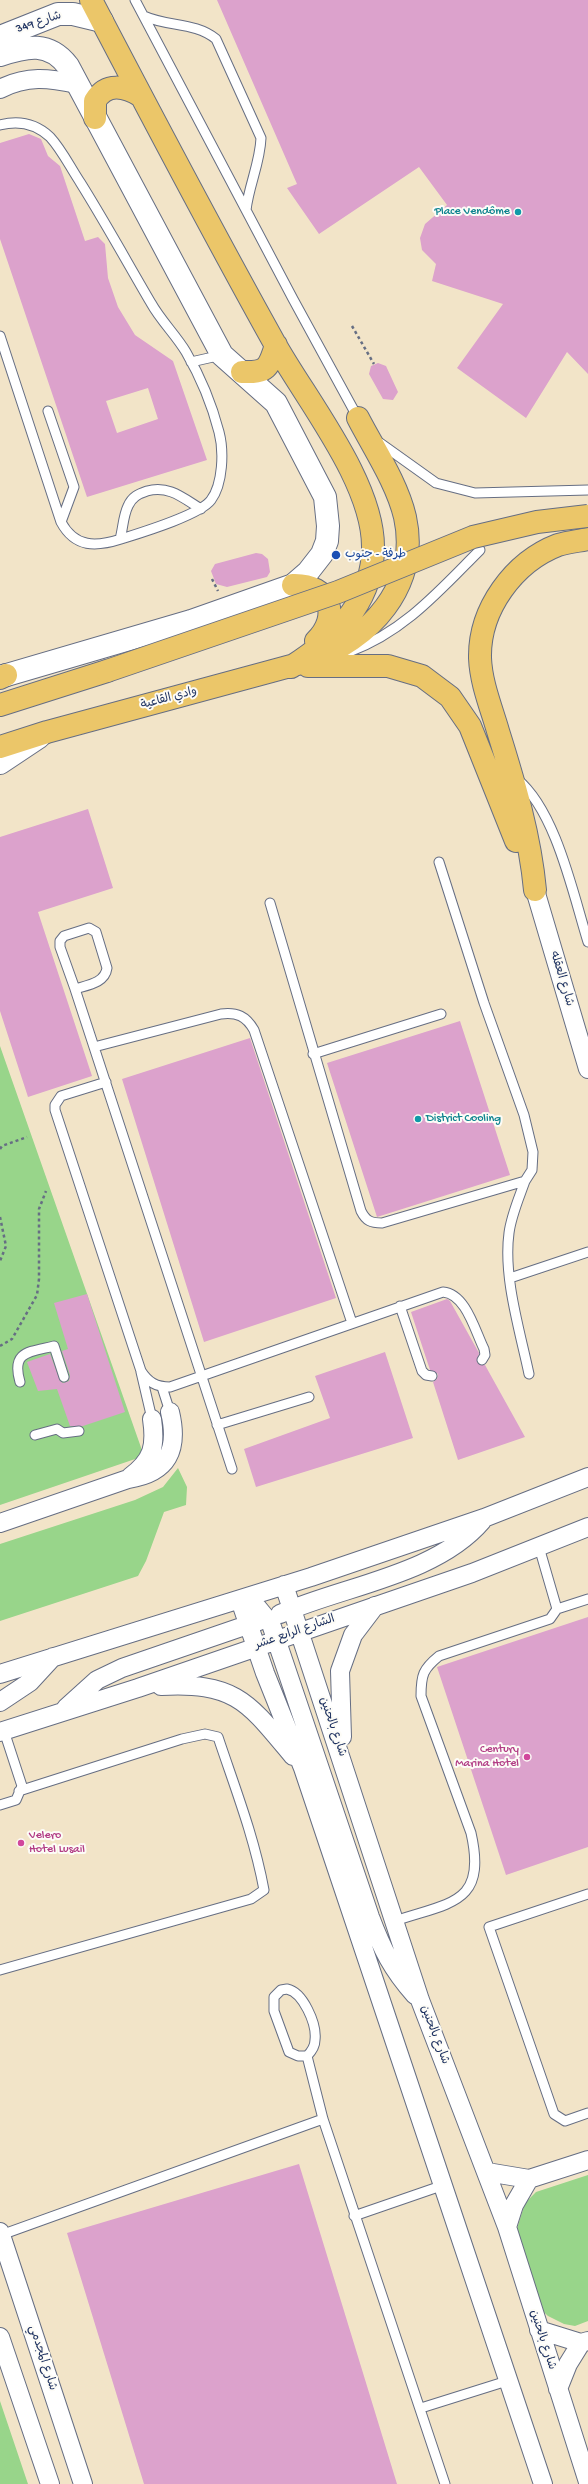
<!DOCTYPE html>
<html>
<head>
<meta charset="utf-8">
<style>
  body { margin:0 }
  canvas { display:block; background:#f2e4c8 }
</style>
</head>
<body>
<canvas width="588" height="2484"></canvas>
<script>
const ctx = document.querySelector('canvas').getContext('2d');
ctx.lineJoin = 'round';
function fillPath(path, color) {
  ctx.fillStyle = color;
  ctx.fill(path, 'evenodd');
}
function trace(path, color, width, dash) {
  ctx.strokeStyle = color;
  ctx.lineWidth = width;
  ctx.lineCap = dash ? 'butt' : 'round';
  ctx.setLineDash(dash || []);
  ctx.stroke(path);
}
function write(font, color, halo, rows, align = 'center') {
  ctx.font = font + ' "Gochi Hand","Playpen Sans Arabic",sans-serif';
  ctx.lineWidth = 4;
  ctx.setLineDash([]);
  ctx.textBaseline = 'middle';
  ctx.strokeStyle = halo;
  ctx.fillStyle = color;
  for (const [text, x, y, turn = 0] of rows) {
    ctx.save();
    ctx.translate(x, y);
    ctx.rotate((+turn || 0) * Math.PI / 180);
    ctx.textAlign = isNaN(turn) ? turn : align;
    if (halo) ctx.strokeText(text, 0, 0);
    ctx.fillText(text, 0, 0);
    ctx.restore();
  }
}
fillPath(new Path2D(`
  M0,1046L144,1456L0,1505Z
  M178,1468L187,1487L186,1505L164,1512L146,1561L138,1576L0,1621V1544L135,1500L163,1487Z
  M588,2175V2321L575,2326L564,2324L548,2316L533,2302L514,2238L525,2203L536,2192Z
  M0,2401L28,2484H0Z`), '#98d58a');
fillPath(new Path2D(`
  M217,0H588V374L567,352L526,418L457,368L503,304L432,281L436,264L422,250L420,238L425,224L447,205L419,167L319,234L287,188L297,184Z
  M29,134L41,139L48,156L60,166L85,241L98,237L105,244L108,278L118,307L135,335L173,361L207,460L87,497L0,239V143ZM148,388L158,419L117,433L106,401Z
  M378,363L386,366L398,392L393,400L383,399L369,374L371,366Z
  M256,553L262,554L268,559L270,572L267,577L227,587L216,584L211,571L215,564Z
  M88,809L113,888L38,912L92,1076L28,1097L0,1011V837Z
  M460,1021L510,1175L377,1217L327,1063Z
  M250,1038L336,1298L204,1342L122,1079Z
  M87,1294L125,1412L83,1426H70L57,1389L38,1391L27,1362L50,1354L60,1381L63,1383L69,1381L70,1375L62,1351L68,1349L54,1303Z
  M447,1299L450,1301L479,1353L477,1363L485,1365L525,1437L458,1460L433,1382L437,1379L438,1374L430,1370L411,1312Z
  M385,1352L413,1438L256,1487L244,1449L330,1418L315,1376Z
  M588,1617V1847L506,1875L437,1667Z
  M299,2164L397,2484H144L67,2233Z`), '#dca2cc');
const service = new Path2D(`
  M135,0L293,299L358,418
  M144,16C168,27 195,22 216,39L261,138C260,163 249,185 246,210
  M0,125C19,120 35,123 50,137C62,150 70,167 80,182C105,222 127,262 151,303C161,321 176,335 186,352C200,376 212,405 219,432C224,451 223,484 211,500C200,515 140,533 121,539C96,547 75,548 61,522L0,336
  M191,362L222,355
  M48,411L74,487L61,522
  M380,443L436,483L475,493L588,490
  M120,539C123,529 123,516 128,506C132,497 138,494 147,491C169,485 183,498 201,509
  M349,652C404,632 440,590 480,550
  M517,779C556,811 573,894 588,942
  M270,903L361,1211C366,1221 371,1223 382,1223L525,1181L532,1170L533,1152L524,1115L484,1003L439,862
  M89,928L96,932L107,968C105,983 88,985 75,989L60,947V941L64,936Z
  M75,989L232,1469
  M94,1047L221,1014C237,1012 246,1016 254,1030L352,1323
  M313,1054L441,1014
  M106,1082L61,1096L55,1105V1110L141,1371C148,1382 156,1387 170,1387L443,1292C466,1294 475,1331 484,1349L485,1355L482,1360
  M525,1181C519,1198 511,1216 509,1233C503,1277 520,1331 529,1374
  M510,1278L588,1252
  M400,1306L422,1371L426,1375L432,1376
  M141,1372L152,1419
  M20,1382C11,1351 29,1352 54,1346L64,1377
  M162,1387L170,1412
  M217,1425L309,1397
  M35,1435L57,1429L63,1433L79,1431
  M557,1609L588,1599
  M0,1805L16,1800L22,1786L4,1731
  M588,1894L489,1927L554,2114L565,2121L588,2113
  M395,1921C451,1902 487,1904 471,1833L421,1696C421,1675 423,1669 439,1656L550,1619L557,1609L539,1547
  M0,1970L251,1899L264,1890C254,1836 235,1788 218,1737L205,1734L182,1739L19,1791
  M287,1989C303,1992 317,2024 315,2040C315,2046 312,2051 307,2056H298L289,2052L274,2011V1997L281,1990Z
  M307,2056L323,2119L445,2484
  M354,2216L441,2186
  M1,2235L323,2119
  M421,2408L507,2381`);
const minor = new Path2D(`
  M0,89C27,75 49,78 77,84
  M535,890L588,1069
  M130,1477C153,1460 156,1446 152,1419
  M0,1523L128,1479C168,1473 179,1450 170,1412
  M284,1585L420,2000L507,2227L588,2482
  M240,1600L265,1673L303,1768L543,2484
  M240,1600L257,1607L271,1624L370,1917C382,1949 392,1969 415,1995
  M280,1614C343,1586 436,1575 482,1521
  M0,1674L311,1577L484,1518L588,1477
  M161,1686C236,1682 248,1702 293,1756
  M0,1702L30,1682L53,1657
  M66,1708L97,1680L122,1668L259,1621
  M0,1732L138,1688L472,1573L588,1527
  M342,1737L340,1671L353,1635L375,1606
  M487,2172L529,2179L588,2160
  M507,2227L514,2205L529,2179
  M0,2232L83,2484
  M539,2330L581,2343L588,2341
  M0,2337L50,2484
  M558,2389L568,2364L581,2343`);
const tertiary = new Path2D(`
  M0,37L58,14H73L102,21
  M0,55C27,46 49,41 68,66L222,355L276,403L325,497L328,526L327,541L322,554L308,572L293,585L191,621L0,677
  M0,763L39,737`);
const primary = new Path2D(`
  M91,0C151,115 212,231 275,344C307,401 374,483 373,548C373,602 334,640 291,667
  M95,118V101C106,82 125,86 141,96
  M242,372C267,373 269,368 276,345
  M293,585C330,584 341,616 316,641
  M308,666H388L422,676L450,697L470,726L516,841
  M0,678L6,675
  M0,705L107,671
  M0,747L47,732L309,661C370,640 420,586 405,517C397,483 374,449 358,418
  M535,890C530,836 514,782 498,731C491,707 481,683 480,658C479,609 514,562 558,545C568,542 578,541 588,539`);
trace(service, '#666e83', 11);
trace(minor, '#666e83', 20);
trace(tertiary, '#666e83', 24);
trace(primary, '#666e83', 24);
trace(new Path2D(`
  M352,326L374,364
  M212,579L218,591
  M0,1149L2,1146L27,1137
  M0,1217L6,1246L0,1261
  M0,1346L12,1339L37,1295L39,1279V1209L46,1191`), '#666e83', 2.5, [3, 3]);
trace(service, '#fff', 9);
trace(minor, '#fff', 18);
trace(tertiary, '#fff', 22);
trace(primary, '#ebc669', 22);
const primaryBridge = new Path2D(`
  M107,671L338,592L473,537L537,522L588,516`);
trace(primaryBridge, '#666e83', 24, []);
trace(primaryBridge, '#ebc669', 22);
for (const [x, y, r, color] of [
  [518,212,4,"#0f9aa8"],
  [336,555,5,"#1a4fb4"],
  [418,1119,4,"#0f9aa8"],
  [527,1757,4,"#d1479c"],
  [21,1843,4,"#d1479c"]
]) {
  const dot = new Path2D();
  dot.arc(x, y, r, 0, 2 * Math.PI);
  ctx.fillStyle = color;
  ctx.fill(dot);
  trace(dot, '#fdfcf7', 1.5);
}
write('12px', '#1b2f5e', '#fdfcf7', [
  ["شارع 349",39,23,-18],
  ["وادي القاعية",169,699,-15],
  ["شارع العقله",561,979,73],
  ["الشارع الرابع عشر",295,1633,-19],
  ["شارع بالحنين",332,1727,71],
  ["شارع بالحنين",434,2035,69],
  ["شارع بالحنين",542,2340,72],
  ["شارع المجدمي",42,2358,72]
]);
write('12px', '#0d838f', '#fdfcf7', [
  ["Place Vendôme",510,212],
  ["District Cooling",426,1119,"left"]
], 'right');
write('12px', '#164399', '#fdfcf7', [
  ["طرفة - جنوب",345,555]
], 'left');
write('12px', '#b23c85', '#fdfcf7', [
  ["Century",519,1750],
  ["Marina Hotel",519,1764],
  ["Velero",29,1836,"left"],
  ["Hotel Lusail",29,1850,"left"]
], 'right');
</script>
</body>
</html>
